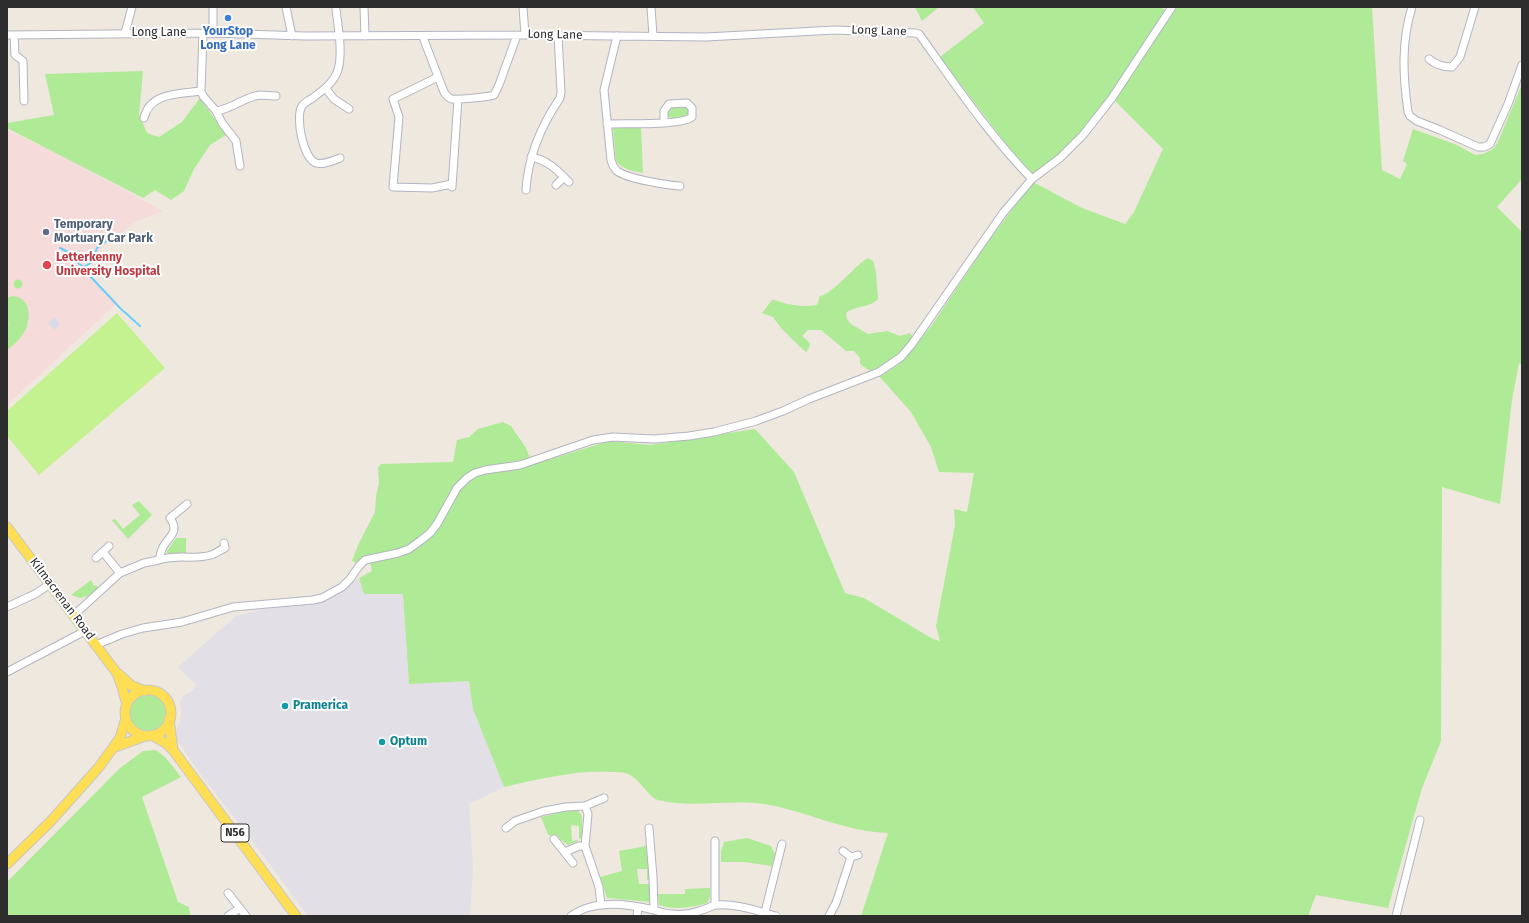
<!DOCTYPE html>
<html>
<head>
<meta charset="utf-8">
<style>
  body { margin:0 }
  #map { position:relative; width:1529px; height:923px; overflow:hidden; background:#efe8de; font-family:"Fira Sans",sans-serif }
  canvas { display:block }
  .frame { position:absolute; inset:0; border:8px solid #2d2d2d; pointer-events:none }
</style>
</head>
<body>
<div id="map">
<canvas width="1529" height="923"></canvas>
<div class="frame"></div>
</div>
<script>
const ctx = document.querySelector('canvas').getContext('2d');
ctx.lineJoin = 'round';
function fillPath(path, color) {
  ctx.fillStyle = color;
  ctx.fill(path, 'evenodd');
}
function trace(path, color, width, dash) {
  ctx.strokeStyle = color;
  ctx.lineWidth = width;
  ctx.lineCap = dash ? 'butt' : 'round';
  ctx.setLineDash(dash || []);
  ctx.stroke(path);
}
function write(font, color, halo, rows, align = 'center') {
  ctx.font = font + ' "Fira Sans",sans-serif';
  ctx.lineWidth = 4;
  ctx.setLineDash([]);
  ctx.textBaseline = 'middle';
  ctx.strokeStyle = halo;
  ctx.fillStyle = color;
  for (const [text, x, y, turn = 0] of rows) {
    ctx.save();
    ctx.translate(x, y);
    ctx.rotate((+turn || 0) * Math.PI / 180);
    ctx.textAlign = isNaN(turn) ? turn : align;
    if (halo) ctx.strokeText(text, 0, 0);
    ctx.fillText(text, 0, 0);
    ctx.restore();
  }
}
fillPath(new Path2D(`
  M359,578L364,594H403L409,684L469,681L473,709L504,787L469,804L473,868L470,916H308L248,835L198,771L177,740L176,730L179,724L181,714L180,702L182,697L190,692L197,686L178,667L236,616L259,610L319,602L332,596Z`), '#e2dfe7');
fillPath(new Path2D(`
  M7,130L64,157L163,211L137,221L108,243L89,260L83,270L117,303L7,405Z`), '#f6dbdb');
fillPath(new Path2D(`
  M55,317L59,322V326L55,330L48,323Z`), '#d9dbe8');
fillPath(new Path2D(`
  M915,7H939L922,21Z
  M973,7H1162L1166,12C1136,57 1108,106 1070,144C1060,155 1046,164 1034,174L1018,160L940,57L984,23Z
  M1177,7H1372L1382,170L1400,179L1407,164L1403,161L1413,129L1457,145L1475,155L1483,154L1493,149L1498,142L1522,84V179L1497,207L1522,232V365L1519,363L1512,400L1500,504L1442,487L1441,741L1422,788L1388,908L1316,895L1308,916H861L888,833C848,832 810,813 770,805C734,798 694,809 658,800C648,797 639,777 626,773C622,772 616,772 611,772C575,770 539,779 504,787L473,709L469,681L409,684L403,594H364L359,578L372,571L370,563L407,553L359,561L357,563L352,561L359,543L375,512L376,496L379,483L378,468L381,464L453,462L457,440L469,437L478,429L503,422L511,426L526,448L531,461L551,459L609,441L650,445L755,429L794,472L845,593L864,598L933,639L940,641L936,626L955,525L954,509L967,512L974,473L939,472L931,447L911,412L879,376L898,365L932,325L989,240L1033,182L1082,208L1125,224L1134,212L1163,149L1114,100Z
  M143,71L139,115L147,133L159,137L182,122L200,98L226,135L210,145L194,169L184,191L171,200L155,190L143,198L7,128V123L54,115L45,74Z
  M683,105L688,108L689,115C684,119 674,120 668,116V108L670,106Z
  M617,127L641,128L643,173C633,171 623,170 616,161L613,129Z
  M868,258L873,261L876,272L878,299C870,308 856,305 846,313L847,319L851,324L868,334L887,331L900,336L910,333L913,337C900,353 890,363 870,371L860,364V358L854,351H846L821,330H808L802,336L810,343L809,348L806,352L797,344L781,328L773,317L762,313L772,300C778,300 782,303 788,304C798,306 807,307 817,305L820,296C833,294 854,266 868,258Z
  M13.5 284a4.5 4.5 0 1 1 9 0a4.5 4.5 0 1 1-9 0Z
  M12,296C32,297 32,321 23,334C19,341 13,345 7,350V327L9,325L7,323V298Z
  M139,501L152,515L128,539L112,520L115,519L123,529L140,515L132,505Z
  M176,538H186V553L169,554L167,553V551Z
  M91,580L94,586L96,585L99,588L88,596L80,598L71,595Z
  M128 713a19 19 0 1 1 38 0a19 19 0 1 1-38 0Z
  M156,750L166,758L181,777L142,797L178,902L189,907L190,916H7V882L120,768L143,751Z
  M572,810L578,811L582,816V837L580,839L579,838V826L571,825L572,841L577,840L578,841L568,845L561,840L557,835L555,836L548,835L541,817Z
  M747,838L771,846L775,854L772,866L744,862H721V851L724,842Z
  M646,846L650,880H647V869H637L639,884H650V902L607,898L600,877L622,871L619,851Z
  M710,888V897L707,903C692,908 674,910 659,905L658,894H685V889Z`), '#afea96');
fillPath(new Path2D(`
  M117,313L165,368L39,475L7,436V411Z`), '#c5f291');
trace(new Path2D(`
  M60,248L72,254L79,264L84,267L90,276L120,308L140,326
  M84,267L92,262L97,248L112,237`), '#68cdfa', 2);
const minor = new Path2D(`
  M286,7L292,36
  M364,7L365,36
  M523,7L525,35
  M651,7L653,36
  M1412,7C1401,42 1403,77 1408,112L1410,116L1417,121L1440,130L1478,147H1484L1490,144L1508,104L1522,65
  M336,9C338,27 343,52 338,70C333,84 322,91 311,99C308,101 304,103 302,106C295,117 303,158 316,163C323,165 333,161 340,158
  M125,33L132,7
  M213,33V7
  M203,34L201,91L203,96L216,111C232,109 244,97 260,95C265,95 271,96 276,96
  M7,35L213,33L305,36L525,35L706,37L835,30L915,33L919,34C955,84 989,135 1032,179
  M14,35L15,55L23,61L24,101
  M424,36V40L444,92C446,95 448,98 452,99C457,100 489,97 494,95L499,85L517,35
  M617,36L604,90L611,160C612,164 614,168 617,171C628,179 666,185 680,186
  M1429,59C1436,65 1443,67 1452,67L1460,57L1475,7
  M438,77L393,99L399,117L393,187L432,188L452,184
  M326,89L334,99L349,109
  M216,111L222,123L236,141L240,166
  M144,118C150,92 180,94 201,91
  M607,124C624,123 682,126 692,117V108L687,103L669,104L664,111V122
  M531,157C548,160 558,171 569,182
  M556,185L564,177
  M452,187L458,99
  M526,190C528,156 541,126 560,98L561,92L558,35
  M103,552L120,573
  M96,558L109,546
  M159,560C178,554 193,560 211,555C215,554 220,550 225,548L224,543
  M7,607L35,594L50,584
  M74,615L120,573L144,563L159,560C160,556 161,551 163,547C169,536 180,532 170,518L187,504
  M96,645L122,634L143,628L182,622L233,607L313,600L322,598L342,587L350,579L359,566L365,560L398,553L409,549L420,541L430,533L437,524L457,488L467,478L475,473L485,470L520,465L593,440L613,437L654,439L689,436L714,432L756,421L783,411L809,399L879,372L901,357L912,344L1003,213L1032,179L1060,158L1083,135L1112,98L1172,7
  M7,672L85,631
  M585,806L588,814L585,846L599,887L601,905
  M506,828L515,821L544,811L566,807L585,806L604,798
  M649,828L653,877L654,910
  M554,839L573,863
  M843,851L851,857
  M565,852L579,846H585
  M228,893L246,916
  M715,905V841
  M228,916L240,908
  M571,916C594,899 628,904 654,910C660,912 665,914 672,914C680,915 691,914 699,911C705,910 710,906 716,905C736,903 757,911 776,916
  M637,916L638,907
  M764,916L782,844
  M829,916L836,903L851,857L858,855
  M1396,916L1420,820`);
const major = new Path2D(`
  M7,527L116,672L132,686L145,691
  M118,676L122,687L127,705
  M125 713a23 23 0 1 1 46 0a23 23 0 1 1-46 0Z
  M169,719L173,750
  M152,735L167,744L173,750L296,916
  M115,747L145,736
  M7,864L51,821L99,767L120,738L126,718`);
trace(minor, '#b2b4c1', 9);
trace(major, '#c8c8c8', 11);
trace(minor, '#fff', 7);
trace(major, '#fede54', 9);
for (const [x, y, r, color] of [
  [228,18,4,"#3f7fe0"],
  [46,232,4,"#5c6f8a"],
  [47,265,5,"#e0444e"],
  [285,706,4,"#0f9aa8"],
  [382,742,4,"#0f9aa8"]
]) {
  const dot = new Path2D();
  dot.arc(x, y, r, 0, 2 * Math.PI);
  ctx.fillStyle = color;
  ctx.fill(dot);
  trace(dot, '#fff', 1.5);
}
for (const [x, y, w] of [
  [235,833,28]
]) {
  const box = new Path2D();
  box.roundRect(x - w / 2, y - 9, w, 18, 3);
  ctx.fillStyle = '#fff';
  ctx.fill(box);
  trace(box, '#2d2d2d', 1);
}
write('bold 11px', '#2d2d2d', null, [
  ["N56",235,833]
]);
write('12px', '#2d2d2d', '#fff', [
  ["Long Lane",879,31,2],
  ["Long Lane",159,33],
  ["Long Lane",555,35,1],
  ["Kilmacrenan Road",62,599,53]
]);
write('bold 12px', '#366cbe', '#fff', [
  ["YourStop",228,32],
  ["Long Lane",228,46]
]);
write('bold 12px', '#4e5e75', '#fff', [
  ["Temporary",54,225],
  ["Mortuary Car Park",54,239]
], 'left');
write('bold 12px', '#be3a42', '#fff', [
  ["Letterkenny",56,258],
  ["University Hospital",56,272]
], 'left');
write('bold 12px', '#0d838f', '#fff', [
  ["Pramerica",293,706],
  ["Optum",390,742]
], 'left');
</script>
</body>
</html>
